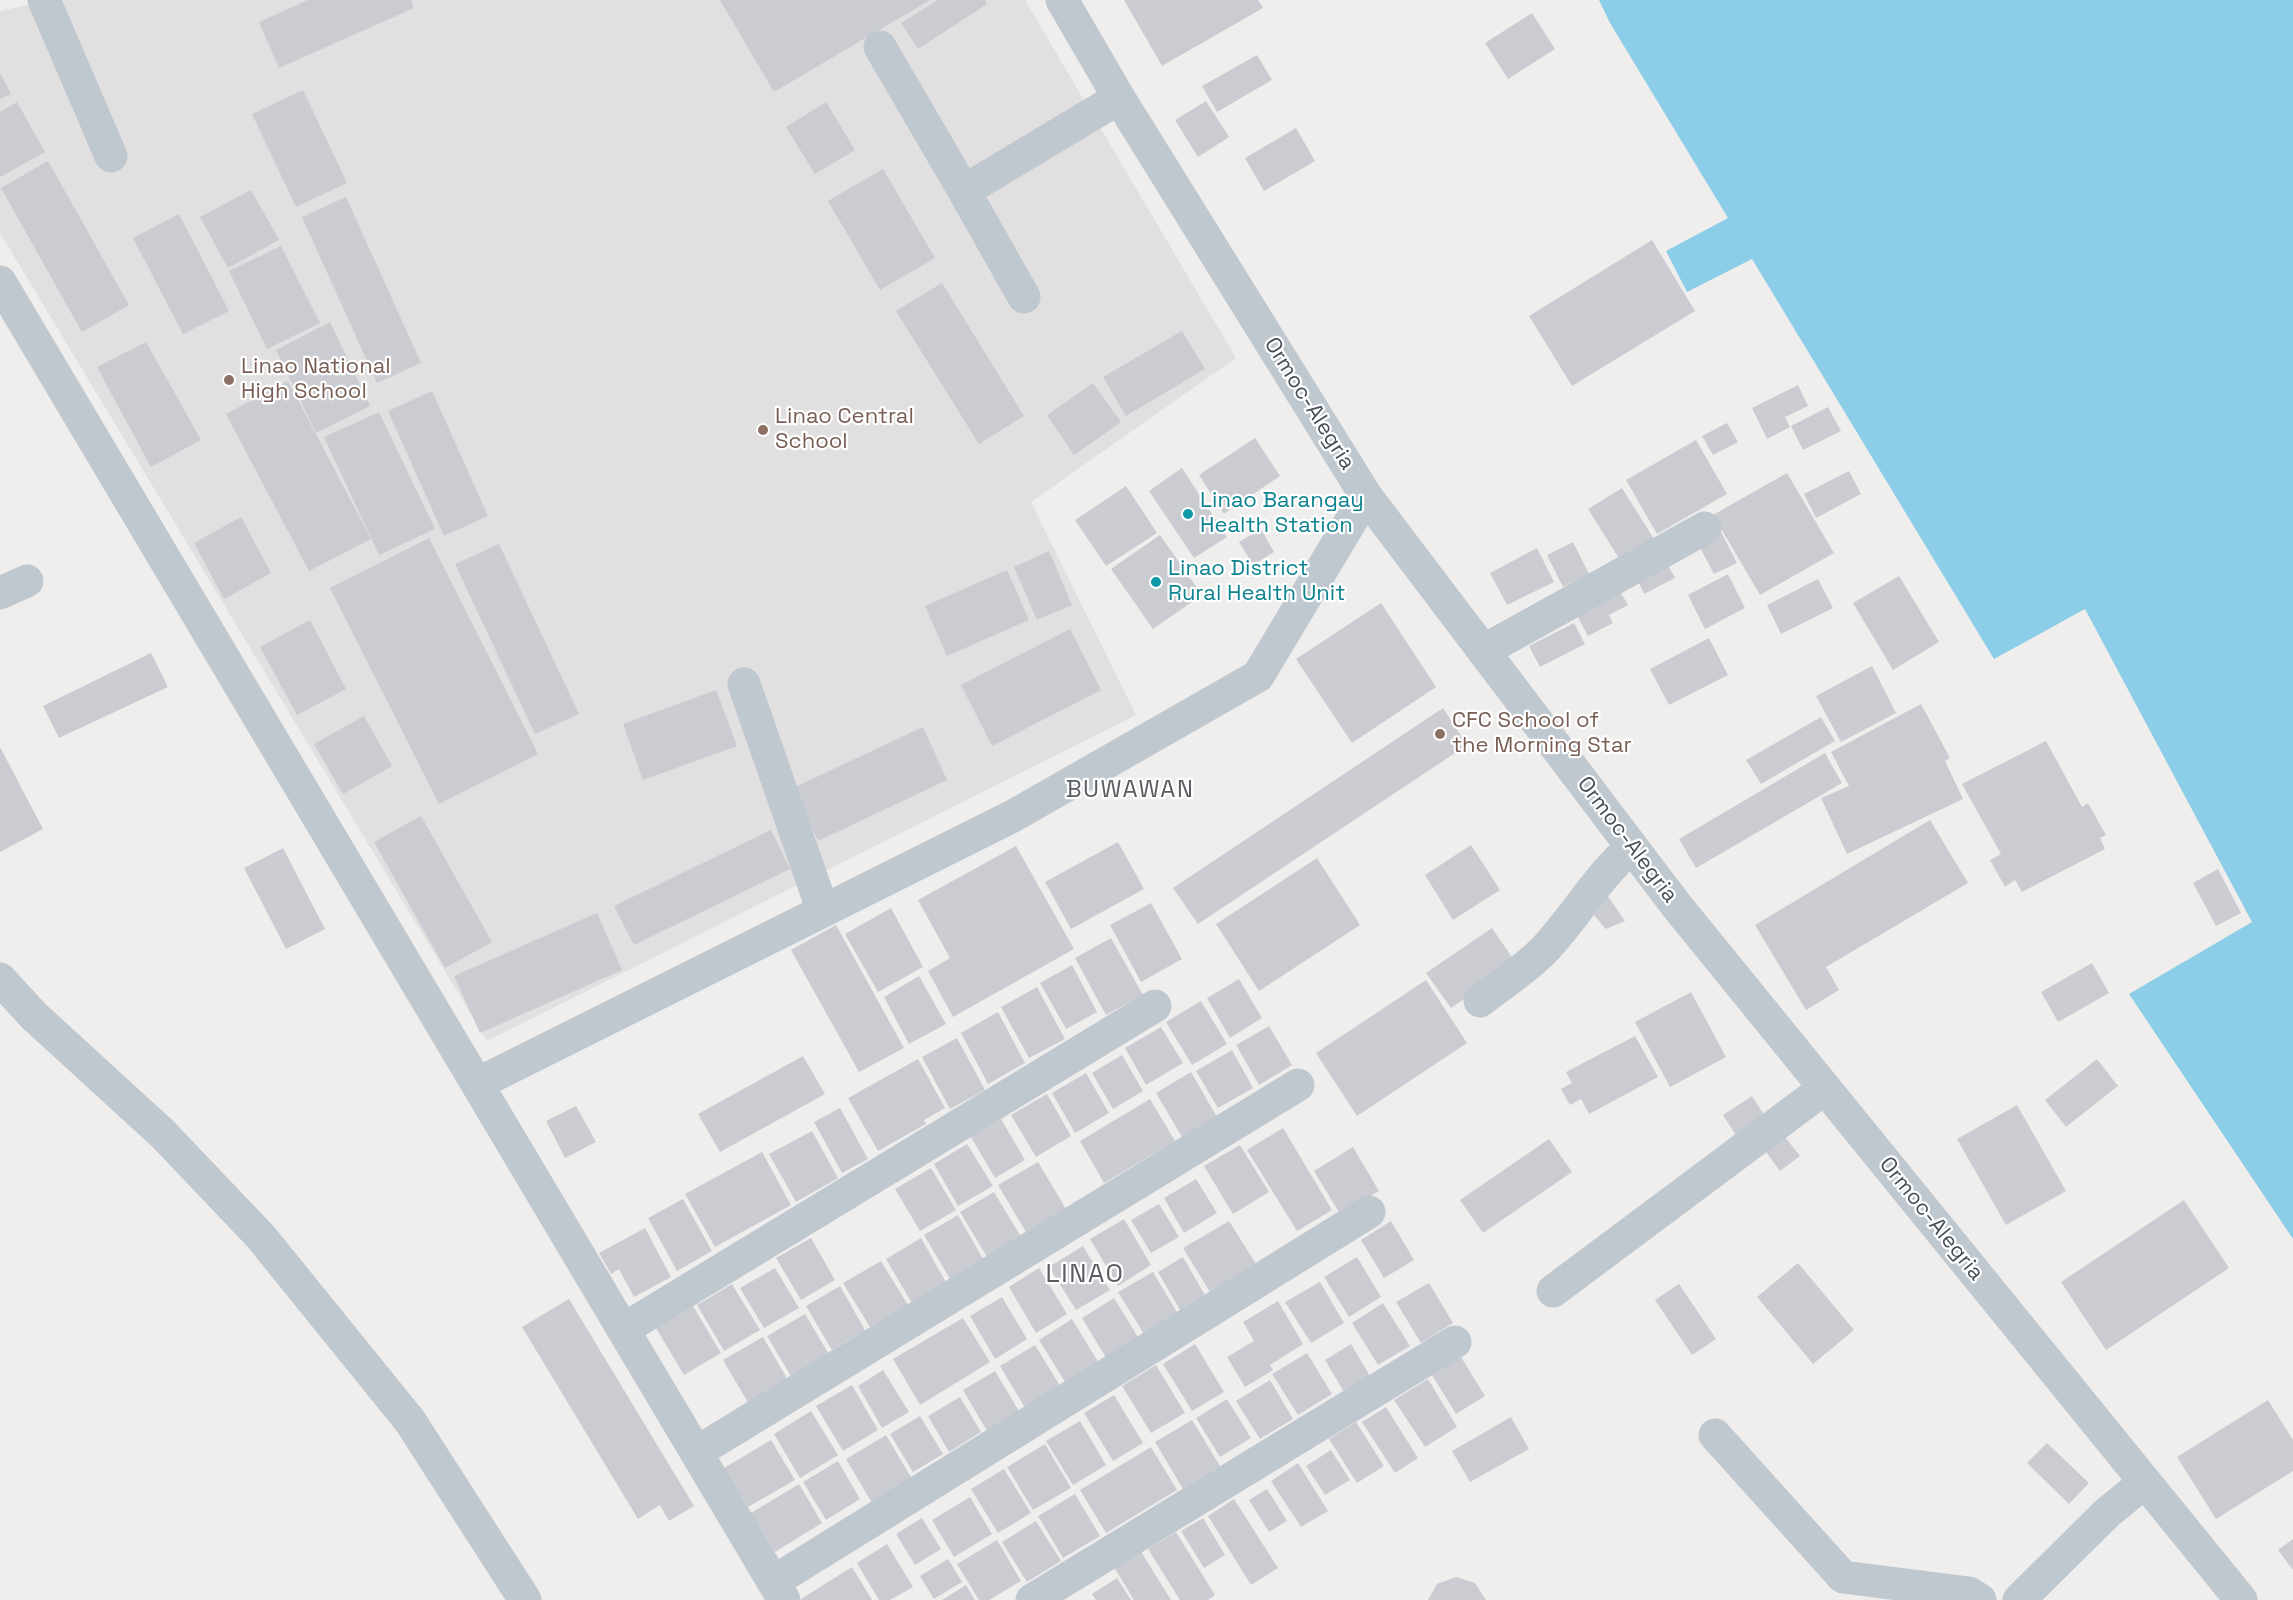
<!DOCTYPE html>
<html>
<head>
<meta charset="utf-8">
<style>
  body { margin:0 }
  canvas { display:block; background:#f0eeed }
</style>
</head>
<body>
<canvas width="2293" height="1600"></canvas>
<script>
const ctx = document.querySelector('canvas').getContext('2d');
ctx.lineJoin = 'round';
function fillPath(path, color) {
  ctx.fillStyle = color;
  ctx.fill(path, 'evenodd');
}
function trace(path, color, width, dash) {
  ctx.strokeStyle = color;
  ctx.lineWidth = width;
  ctx.lineCap = dash ? 'butt' : 'round';
  ctx.setLineDash(dash || []);
  ctx.stroke(path);
}
function write(font, color, halo, rows, align = 'center') {
  ctx.font = font + ' "Space Grotesk",sans-serif';
  ctx.lineWidth = 4.5;
  ctx.setLineDash([]);
  ctx.textBaseline = 'middle';
  ctx.strokeStyle = halo;
  ctx.fillStyle = color;
  for (const [text, x, y, turn = 0] of rows) {
    ctx.save();
    ctx.translate(x, y);
    ctx.rotate((+turn || 0) * Math.PI / 180);
    ctx.textAlign = isNaN(turn) ? turn : align;
    if (halo) ctx.strokeText(text, 0, 0);
    ctx.fillText(text, 0, 0);
    ctx.restore();
  }
}
fillPath(new Path2D(`
  M51,0H1025L1236,358L1031,502L1136,715L487,1041L0,233V11Z`), '#e1dfdf');
fillPath(new Path2D(`
  M1599,0H2293V1239L2129,994L2252,922L2085,609L1994,659L1752,259L1687,292L1666,251L1728,218L1610,23Z`), '#8ccde7');
fillPath(new Path2D(`
  M308,0H411L414,8L279,68L259,22Z
  M720,0H930L774,92Z
  M938,0H985L987,4L918,49L901,23Z
  M1124,0H1258L1263,8L1162,66Z
  M1532,13L1555,49L1508,79L1485,43Z
  M1257,55L1272,80L1217,112L1202,86Z
  M0,73L11,94L0,99Z
  M303,90L347,183L296,207L252,114Z
  M1206,101L1229,137L1198,157L1175,120Z
  M17,102L45,152L0,177V112Z
  M826,102L855,150L815,174L786,127Z
  M1296,128L1315,161L1264,191L1245,158Z
  M48,161L129,305L82,332L1,188Z
  M883,169L935,258L880,290L828,201Z
  M251,190L279,240L228,268L200,217Z
  M346,197L421,363L377,383L302,217Z
  M179,214L229,311L183,334L133,238Z
  M1652,240L1695,311L1572,386L1529,316Z
  M281,246L320,323L267,349L229,271Z
  M942,283L1024,416L979,444L896,311Z
  M330,322L370,406L316,433L276,350Z
  M1182,331L1205,369L1126,416L1103,377Z
  M146,342L201,440L151,467L97,367Z
  M288,381L371,539L309,571L226,414Z
  M1093,383L1121,422L1074,455L1047,415Z
  M1798,385L1808,406L1785,417L1790,427L1767,439L1752,408Z
  M432,391L488,516L444,536L388,411Z
  M1828,407L1841,431L1803,450L1791,426Z
  M379,412L435,529L379,555L324,437Z
  M1727,423L1738,442L1713,455L1702,436Z
  M1255,438L1280,476L1224,514L1199,475Z
  M1696,440L1727,494L1657,534L1626,480Z
  M1182,468L1227,537L1194,558L1149,491Z
  M1849,471L1861,494L1816,518L1804,494Z
  M1787,473L1834,553L1760,595L1713,515Z
  M1126,486L1157,533L1106,566L1075,520Z
  M1622,488L1654,539L1620,560L1588,509Z
  M241,517L271,573L224,599L194,543Z
  M1719,528L1737,563L1714,574L1696,540Z
  M1261,529L1274,552L1253,565L1239,542Z
  M1160,535L1202,595L1153,629L1111,569Z
  M429,538L538,754L439,804L330,588Z
  M1573,542L1589,574L1563,587L1547,555Z
  M499,544L579,714L535,734L455,564Z
  M1537,548L1554,582L1507,605L1490,573Z
  M1049,551L1072,605L1037,620L1014,567Z
  M1666,561L1675,578L1644,594L1636,576Z
  M1007,570L1029,620L947,656L925,606Z
  M1728,574L1745,608L1705,629L1688,595Z
  M1899,576L1939,642L1893,670L1853,603Z
  M1818,579L1833,608L1781,634L1767,605Z
  M1617,586L1628,605L1609,615L1613,623L1588,636L1573,608Z
  M1381,603L1436,687L1352,743L1296,659Z
  M310,620L346,689L297,715L260,647Z
  M1574,623L1585,644L1540,667L1529,646Z
  M1070,629L1101,690L992,746L961,685Z
  M1709,638L1728,675L1669,705L1650,669Z
  M151,653L168,687L59,738L43,706Z
  M1872,666L1896,713L1841,742L1816,696Z
  M716,690L737,746L643,780L623,724Z
  M1921,704L1950,758L1945,761L1963,799L1847,854L1821,798L1849,786L1831,752Z
  M1443,708L1467,745L1198,924L1173,888Z
  M364,716L392,766L343,794L314,744Z
  M1821,717L1835,741L1761,784L1746,760Z
  M923,727L947,780L818,841L793,788Z
  M2046,741L2082,807L2088,803L2106,835L2100,838L2105,849L2022,892L2015,880L2005,887L1990,860L2001,854L1962,784Z
  M0,747L43,829L0,852Z
  M1825,753L1842,783L1696,868L1679,839Z
  M421,816L492,942L445,968L374,842Z
  M1930,820L1968,883L1826,967L1839,990L1806,1010L1755,925Z
  M771,830L790,869L634,945L614,906Z
  M1118,842L1144,889L1071,929L1045,882Z
  M1471,845L1500,890L1453,920L1425,875Z
  M1016,846L1074,949L953,1017L928,971L950,958L918,900Z
  M283,848L325,929L286,949L244,868Z
  M1317,858L1360,925L1259,991L1216,924Z
  M2218,869L2241,913L2216,926L2193,883Z
  M1605,892L1625,921L1606,929L1586,906Z
  M1151,903L1182,959L1141,982L1110,925Z
  M891,908L923,967L878,992L845,934Z
  M597,913L622,970L480,1033L454,976Z
  M836,925L904,1048L859,1072L791,950Z
  M1492,928L1516,963L1451,1008L1426,973Z
  M1111,938L1143,995L1106,1015L1075,958Z
  M2092,963L2109,993L2058,1022L2041,992Z
  M1072,965L1097,1012L1066,1029L1040,983Z
  M919,976L946,1024L909,1044L884,997Z
  M1239,979L1262,1018L1230,1038L1207,998Z
  M1426,980L1467,1043L1357,1116L1316,1053Z
  M1037,987L1065,1039L1029,1058L1001,1007Z
  M1691,992L1726,1057L1670,1087L1635,1022Z
  M1201,1001L1227,1044L1192,1065L1166,1022Z
  M998,1012L1025,1063L988,1084L961,1033Z
  M1269,1026L1292,1065L1259,1085L1236,1045Z
  M1161,1027L1183,1063L1146,1085L1125,1048Z
  M1635,1036L1658,1077L1589,1114L1581,1099L1570,1105L1561,1089L1572,1083L1566,1072Z
  M957,1038L985,1090L950,1109L922,1057Z
  M1232,1050L1253,1088L1218,1108L1196,1071Z
  M1122,1055L1143,1091L1113,1109L1092,1073Z
  M803,1056L825,1094L720,1152L698,1114Z
  M918,1059L945,1108L924,1120L926,1124L878,1151L848,1098Z
  M2097,1059L2118,1086L2066,1127L2045,1100Z
  M1191,1072L1217,1117L1182,1137L1156,1093Z
  M1086,1073L1109,1113L1075,1133L1052,1093Z
  M1047,1094L1071,1136L1036,1157L1011,1115Z
  M1752,1096L1768,1121L1739,1140L1723,1115Z
  M1150,1099L1175,1141L1104,1183L1080,1141Z
  M2017,1105L2066,1191L2006,1225L1957,1139Z
  M576,1106L596,1142L565,1158L546,1121Z
  M840,1108L868,1159L842,1173L814,1122Z
  M1001,1119L1025,1160L995,1178L971,1137Z
  M1283,1128L1332,1210L1297,1231L1247,1150Z
  M812,1131L838,1178L796,1202L769,1154Z
  M1785,1137L1800,1156L1780,1171L1766,1152Z
  M1549,1139L1572,1172L1483,1233L1460,1200Z
  M967,1144L993,1186L958,1206L934,1164Z
  M1240,1145L1269,1192L1233,1214L1204,1166Z
  M1353,1147L1379,1191L1340,1214L1314,1171Z
  M762,1152L791,1205L715,1247L685,1194Z
  M1038,1162L1066,1209L1026,1232L998,1185Z
  M931,1168L956,1210L920,1231L895,1189Z
  M1196,1179L1217,1213L1184,1233L1164,1198Z
  M994,1192L1021,1237L987,1257L960,1212Z
  M683,1199L712,1251L677,1271L648,1218Z
  M2184,1200L2229,1268L2106,1350L2061,1282Z
  M1159,1204L1179,1237L1151,1253L1131,1220Z
  M958,1215L983,1259L950,1279L924,1235Z
  M1124,1219L1151,1265L1118,1286L1090,1239Z
  M1229,1221L1256,1264L1210,1292L1183,1248Z
  M1391,1221L1414,1260L1384,1278L1361,1240Z
  M645,1228L671,1277L634,1297L619,1269L611,1274L599,1253Z
  M811,1238L835,1280L801,1300L776,1258Z
  M921,1238L947,1284L913,1305L886,1259Z
  M1083,1246L1110,1290L1076,1310L1049,1267Z
  M1183,1257L1205,1295L1180,1310L1158,1272Z
  M1357,1257L1381,1297L1349,1317L1324,1277Z
  M881,1261L908,1305L870,1327L843,1283Z
  M1798,1263L1854,1330L1813,1364L1757,1297Z
  M775,1268L799,1308L764,1328L740,1288Z
  M1039,1268L1067,1314L1036,1333L1009,1287Z
  M1153,1272L1178,1314L1144,1334L1118,1292Z
  M1320,1282L1344,1323L1311,1343L1285,1302Z
  M1429,1283L1453,1323L1421,1343L1396,1302Z
  M732,1284L760,1330L724,1351L697,1305Z
  M1679,1284L1716,1339L1692,1355L1655,1300Z
  M840,1286L865,1330L832,1350L806,1306Z
  M1002,1297L1027,1339L995,1359L970,1316Z
  M1114,1298L1141,1342L1108,1361L1082,1318Z
  M569,1299L694,1506L669,1521L660,1505L638,1519L522,1327Z
  M1278,1301L1303,1344L1270,1365L1273,1370L1245,1387L1227,1357L1254,1341L1243,1322Z
  M1383,1303L1410,1346L1378,1365L1352,1323Z
  M693,1306L721,1353L684,1375L656,1328Z
  M805,1314L830,1356L792,1378L767,1336Z
  M963,1318L990,1362L920,1405L893,1359Z
  M1072,1319L1100,1365L1067,1385L1039,1340Z
  M763,1337L792,1387L753,1411L723,1360Z
  M1195,1344L1224,1392L1192,1411L1163,1364Z
  M1351,1344L1370,1376L1344,1392L1325,1360Z
  M1035,1345L1062,1389L1027,1411L1000,1366Z
  M1307,1353L1332,1394L1298,1415L1272,1374Z
  M1461,1357L1485,1396L1456,1414L1432,1375Z
  M1156,1365L1185,1413L1151,1433L1122,1386Z
  M883,1370L909,1412L882,1428L858,1386Z
  M995,1371L1019,1411L987,1431L963,1390Z
  M1428,1379L1457,1427L1425,1447L1394,1400Z
  M1270,1380L1293,1419L1260,1439L1236,1401Z
  M852,1385L878,1430L843,1451L816,1406Z
  M1114,1395L1143,1443L1113,1461L1084,1413Z
  M960,1397L981,1432L949,1452L928,1416Z
  M1227,1399L1251,1438L1220,1457L1196,1418Z
  M2268,1400L2293,1440V1471L2216,1519L2177,1457Z
  M1386,1407L1418,1458L1395,1473L1362,1422Z
  M811,1411L838,1455L800,1478L774,1434Z
  M920,1416L943,1454L913,1472L890,1434Z
  M1511,1417L1529,1449L1470,1482L1452,1451Z
  M1192,1420L1220,1466L1183,1489L1155,1442Z
  M1080,1421L1106,1465L1073,1485L1046,1441Z
  M1356,1422L1384,1466L1357,1483L1329,1439Z
  M886,1435L912,1479L872,1503L846,1459Z
  M771,1440L795,1480L748,1507L724,1468Z
  M2047,1443L2089,1483L2069,1504L2027,1463Z
  M1045,1444L1071,1488L1033,1510L1007,1467Z
  M1151,1447L1177,1490L1106,1533L1080,1490Z
  M1331,1450L1350,1480L1325,1495L1306,1466Z
  M838,1461L860,1499L826,1520L803,1482Z
  M1298,1463L1328,1511L1301,1527L1271,1481Z
  M1004,1469L1031,1513L998,1533L971,1489Z
  M799,1484L822,1523L775,1552L751,1513Z
  M1267,1489L1287,1521L1269,1532L1249,1500Z
  M1075,1494L1100,1536L1063,1558L1038,1516Z
  M970,1497L992,1534L954,1557L932,1520Z
  M1234,1499L1278,1568L1251,1585L1208,1516Z
  M922,1518L941,1549L915,1565L896,1534Z
  M1203,1518L1225,1555L1204,1568L1181,1531Z
  M1036,1521L1061,1561L1027,1582L1002,1542Z
  M1176,1532L1215,1595L1208,1600H1180L1148,1549Z
  M2293,1539V1570L2278,1550Z
  M997,1540L1021,1581L989,1600H979L957,1564Z
  M887,1544L913,1587L890,1600H879L857,1563Z
  M1140,1550L1171,1600H1134L1114,1567Z
  M948,1559L962,1582L934,1599L920,1576Z
  M852,1567L872,1600H802L801,1599Z
  M1456,1577L1475,1583L1486,1600H1428L1437,1584Z
  M1117,1578L1131,1600H1096L1092,1594Z
  M966,1585L975,1600H942Z`), '#caccd2');
trace(new Path2D(`
  M44,0L111,156
  M1062,0L1119,98L1366,496L1676,905L2241,1600
  M880,47L964,191L1119,98
  M964,191L1024,297
  M0,282L784,1600
  M0,593L27,581
  M1483,651L1705,528
  M744,684L823,911
  M0,979L34,1016L163,1134L261,1237L410,1421L525,1600
  M1480,1001C1502,984 1527,968 1545,949C1576,916 1597,877 1632,847
  M477,1084L1013,816L1258,676L1366,496
  M1553,1291L1825,1088
  M624,1329L1155,1006
  M1715,1435L1843,1577L1969,1593L1980,1600
  M697,1452L1298,1085
  M773,1582L1369,1212
  M1032,1600L1455,1342
  M2019,1600L2107,1513L2145,1482`), '#bfc7cf', 33);
for (const [x, y, r, color] of [
  [229,380,6,"#8d6e63"],
  [763,430,6,"#8d6e63"],
  [1188,514,6,"#0f9aa8"],
  [1156,582,6,"#0f9aa8"],
  [1440,734,6,"#8d6e63"]
]) {
  const dot = new Path2D();
  dot.arc(x, y, r, 0, 2 * Math.PI);
  ctx.fillStyle = color;
  ctx.fill(dot);
  trace(dot, '#fff', 2);
}
write('22px', '#785e54', '#fff', [
  ["Linao National",241,367],
  ["High School",241,392],
  ["Linao Central",775,417],
  ["School",775,442],
  ["CFC School of",1452,721],
  ["the Morning Star",1452,746]
], 'left');
write('22px', '#474f5a', '#fff', [
  ["Ormoc-Alegria",1309,404,58],
  ["Ormoc-Alegria",1627,840,53],
  ["Ormoc-Alegria",1931,1219,51]
]);
write('22px', '#0d838f', '#fff', [
  ["Linao Barangay",1200,501],
  ["Health Station",1200,526],
  ["Linao District",1168,569],
  ["Rural Health Unit",1168,594]
], 'left');
ctx.letterSpacing = '1.5px';
write('24px', '#5a5d62', '#fff', [
  ["BUWAWAN",1130,790]
]);
ctx.letterSpacing = '0px';
ctx.letterSpacing = '1.5px';
write('26px', '#5a5d62', '#fff', [
  ["LINAO",1085,1275]
]);
ctx.letterSpacing = '0px';
</script>
</body>
</html>
